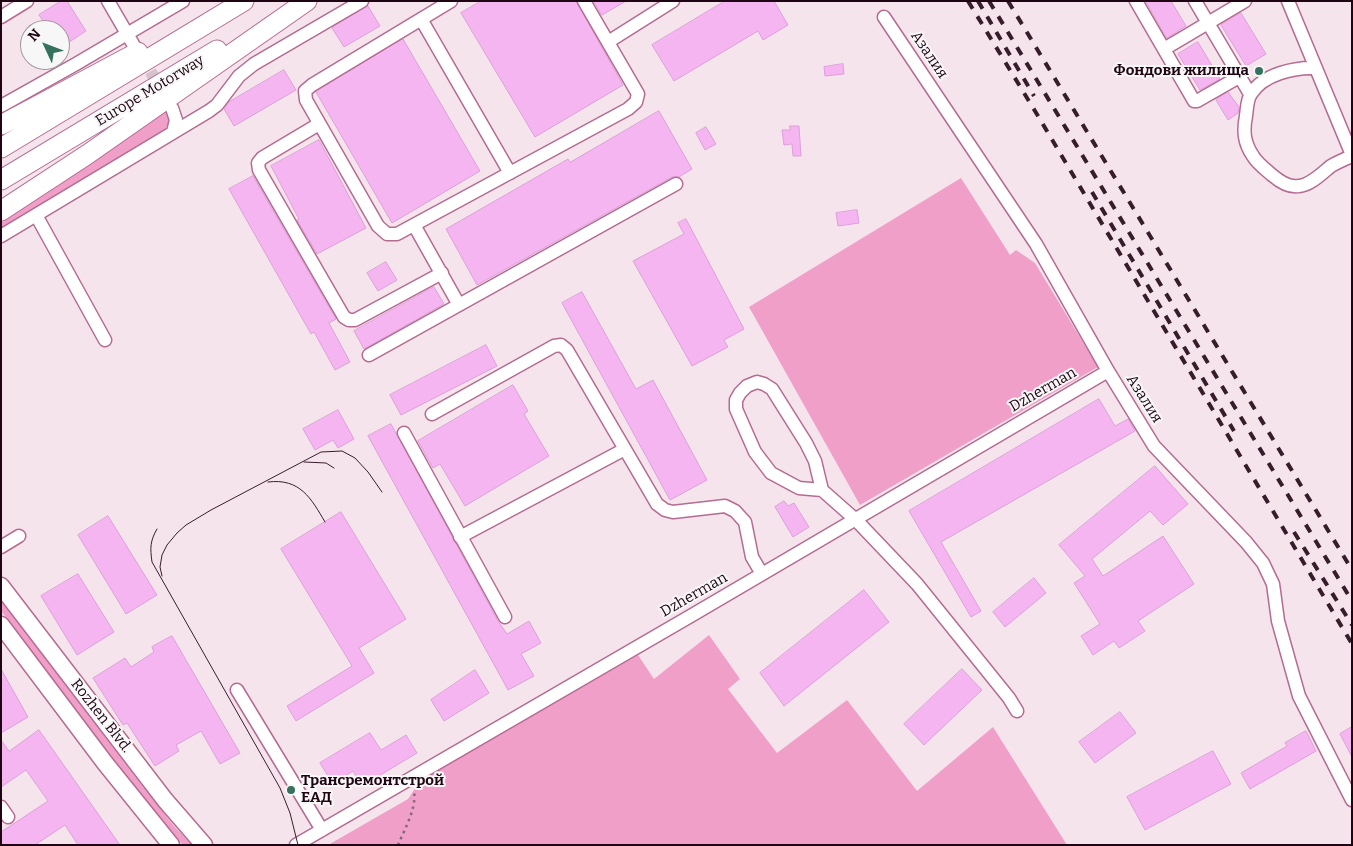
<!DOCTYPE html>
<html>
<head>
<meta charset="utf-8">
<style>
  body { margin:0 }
  #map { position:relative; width:1353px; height:846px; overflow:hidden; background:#f6e4ec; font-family:Bitter,serif }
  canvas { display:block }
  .frame { position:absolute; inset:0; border:2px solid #1f0413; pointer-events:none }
  .north { position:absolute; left:20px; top:20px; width:50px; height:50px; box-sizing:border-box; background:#f7f7f7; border:1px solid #a1969c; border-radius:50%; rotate:313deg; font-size:14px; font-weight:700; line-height:20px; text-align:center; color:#1f0413 }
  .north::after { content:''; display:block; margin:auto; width:18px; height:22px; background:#35715c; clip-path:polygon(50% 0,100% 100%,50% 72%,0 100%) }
</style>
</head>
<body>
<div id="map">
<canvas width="1353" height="846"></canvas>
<div class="frame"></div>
<div class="north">N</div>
</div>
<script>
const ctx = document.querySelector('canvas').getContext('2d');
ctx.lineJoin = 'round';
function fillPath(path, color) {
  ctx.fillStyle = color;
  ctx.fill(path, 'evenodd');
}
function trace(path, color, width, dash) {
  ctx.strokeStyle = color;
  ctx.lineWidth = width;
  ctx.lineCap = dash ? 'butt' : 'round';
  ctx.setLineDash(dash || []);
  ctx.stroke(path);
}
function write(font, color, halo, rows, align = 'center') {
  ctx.font = font + ' Bitter,serif';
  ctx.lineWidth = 4;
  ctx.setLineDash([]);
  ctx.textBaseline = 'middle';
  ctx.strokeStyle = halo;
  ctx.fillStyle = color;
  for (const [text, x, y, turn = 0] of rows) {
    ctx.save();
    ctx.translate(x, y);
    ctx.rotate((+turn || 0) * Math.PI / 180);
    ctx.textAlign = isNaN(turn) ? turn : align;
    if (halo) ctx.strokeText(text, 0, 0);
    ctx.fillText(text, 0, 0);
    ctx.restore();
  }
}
fillPath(new Path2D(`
  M168,110C171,121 167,127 161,136L1,229V219Z
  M961,178L1010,255L1016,250L1035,263L1098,367L860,505L749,307Z
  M1,600L140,783L174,826L192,845H183L141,795L1,611Z
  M709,635L740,679L728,689L777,753L847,700L917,791L993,727L1067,845H328L408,799L420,781L638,655L654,679Z`), '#f09fc8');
const building = new Path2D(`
  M61,1H67L86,31L60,48V30H49L39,15Z
  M481,1H576L623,85L535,137L461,13Z
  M594,1H626L602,15Z
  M725,1H774L788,25L763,40L758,31L674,81L652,45Z
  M1146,1H1171L1186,26L1167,38Z
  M368,6L380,26L344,47L332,28Z
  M1241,13L1266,54L1246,66L1221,25Z
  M403,39L480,171L392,223L316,92Z
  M1198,42L1220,79L1200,90L1178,54Z
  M843,64L844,74L825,76L824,67Z
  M284,70L296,90L234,126L224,109L229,102Z
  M1228,92L1239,107L1238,113L1228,120L1216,100Z
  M659,111L692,169L679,177H672L477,285L446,229L568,159L570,162Z
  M790,126H799L801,156H793L792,144L784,145L782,130H790Z
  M706,127L716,144L705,150L696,133Z
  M319,140L366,228L317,254L297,220L299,219L271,166Z
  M253,176L336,319L329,323L350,362L335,370L314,332L311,334L229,189Z
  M857,210L859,223L838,226L836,213Z
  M686,219L744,329L724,340L728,347L692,366L633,261L684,234L678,223Z
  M386,262L397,280L378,291L367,273Z
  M434,287L444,304L364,349L354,331Z
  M582,292L636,389L653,380L707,480L670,500L562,303Z
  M486,345L497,366L401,415L390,395Z
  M513,385L528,411L524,414L549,456L465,506L440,464L433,468L418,441Z
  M1099,399L1115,426L1128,419L1135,431L941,542L981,611L971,617L909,511Z
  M338,410L354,439L338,448L333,440L315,450L303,429Z
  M391,424L498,621L507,634L529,621L541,643L521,654L534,676L508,690L368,436Z
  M1155,466L1188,504L1163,525L1150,511L1092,559L1103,576L1163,536L1194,584L1138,621L1145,631L1119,648L1114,641L1093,655L1081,636L1100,624L1074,583L1085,576L1059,545Z
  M784,501L788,506L794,503L809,527L793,537L775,507Z
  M341,512L406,619L359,648L374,673L296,721L287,706L352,666L281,549Z
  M108,516L157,595L126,614L78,535Z
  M78,574L114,632L77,655L41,596Z
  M1034,578L1046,593L1005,627L993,612Z
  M864,590L889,622L784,706L760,673Z
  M172,636L240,753L220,764L201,731L176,745L179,751L155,766L127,723L123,725L93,678L125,658L131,667L154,652L152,647Z
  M1,669L28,717L1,733Z
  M962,669L982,690L924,745L904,724Z
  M475,670L489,693L444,721L431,700Z
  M1120,712L1136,733L1095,763L1079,742Z
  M1352,727V757L1340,734Z
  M39,730L108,828L120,845H78L65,825L35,845H1V832L48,801L26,770L1,787V740L9,751Z
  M1306,731L1316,751L1250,789L1241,773L1287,746L1285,743Z
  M370,733L381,750L406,735L417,753L362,786L353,771L333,784L320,763Z
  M1213,751L1231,784L1145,830L1127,797Z`);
fillPath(building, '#f4b5f1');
trace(building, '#dd9fda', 1);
trace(new Path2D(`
  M141,56L162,90`), '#d6c2cb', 12, [12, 6]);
const minor = new Path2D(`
  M108,1L133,44
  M451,1L312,85L305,91L306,100L378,226L387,234H397L628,109L636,102L638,94L584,1
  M1136,1L1194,101H1197L1239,77
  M1195,1L1250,94
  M1288,1L1352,155
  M1,17L27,1
  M884,17L1036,244L1108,371L1154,446L1246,542L1263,563L1273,584L1278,621L1299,696L1352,800
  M421,19L510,173
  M608,42L673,1
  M1164,49L1245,1
  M1316,68C1295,67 1263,74 1251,94C1247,99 1247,109 1246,116C1243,131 1244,143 1253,156C1257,163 1265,169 1272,175C1279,181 1289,188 1299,186C1311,185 1322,173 1331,166C1338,162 1345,159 1352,156
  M1,106L76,64L183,1
  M172,108L176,120L173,132
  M319,124L262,158L258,163L259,170L344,317L349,320H355L442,273
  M36,215L105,340
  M414,225L459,305
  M1,236L209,111L217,105L239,76L254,64L362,1
  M369,355L676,184
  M432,414L554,346L561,345L567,350L657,504L665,510L673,512L725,506L735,511L745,522L752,557L762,574
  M404,433L505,617
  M822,490L815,461L806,443L772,389L764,384L757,382L747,386L740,393L736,400V409L755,452L771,473L799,488L822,490L856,520L917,584L1009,698L1017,711
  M460,537L625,449
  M1,547L19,536
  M237,690L322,830
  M1,807L8,817
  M296,845L694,614L1108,371`);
const major = new Path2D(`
  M1,586L165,800L204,845
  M1,625L105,763L171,845`);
const highway = new Path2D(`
  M1,125L138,52
  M1,148L244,1
  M1,180L217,50
  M1,211L88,154L307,1`);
trace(minor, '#b56b92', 15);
trace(major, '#b56b92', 19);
trace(highway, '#b56b92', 21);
trace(new Path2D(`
  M398,845C405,828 417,808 414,790`), '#816b76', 2.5, [2.5, 4]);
trace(minor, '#fff', 12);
trace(major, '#fff', 16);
trace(highway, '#fff', 19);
trace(new Path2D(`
  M304,462L326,463L334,468
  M268,482C300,478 311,498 325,522
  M157,529C150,541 150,548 152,562L280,788L290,813L298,845
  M162,576L160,567L162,555L167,545L177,533L186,525L211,510L321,452L342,451L355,458L368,472L382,492`), '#371d2b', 1);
trace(new Path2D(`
  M968,1L1035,111L1352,644
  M978,1L1034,96
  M989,1L1352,601
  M1008,1L1352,570
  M1092,192L1234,431
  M1294,532L1352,625`), '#371d2b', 4, [9, 9]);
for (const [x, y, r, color] of [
  [1259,71,5,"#35715c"],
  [291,790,5,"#35715c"]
]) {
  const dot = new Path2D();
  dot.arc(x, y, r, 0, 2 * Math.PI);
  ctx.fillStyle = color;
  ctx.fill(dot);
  trace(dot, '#f7f7f7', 2);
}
write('15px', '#1f0413', '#f7f7f7', [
  ["Азалия",929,55,56],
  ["Europe Motorway",150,91,-31],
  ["Dzherman",1043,390,-30],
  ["Азалия",1144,399,58],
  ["Dzherman",694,595,-30],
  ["Rozhen Blvd.",101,716,52]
]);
write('bold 15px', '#1f0413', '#f7f7f7', [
  ["Фондови жилища",1249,71],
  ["Трансремонтстрой",301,781,"left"],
  ["ЕАД",301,798,"left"]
], 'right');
</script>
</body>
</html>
